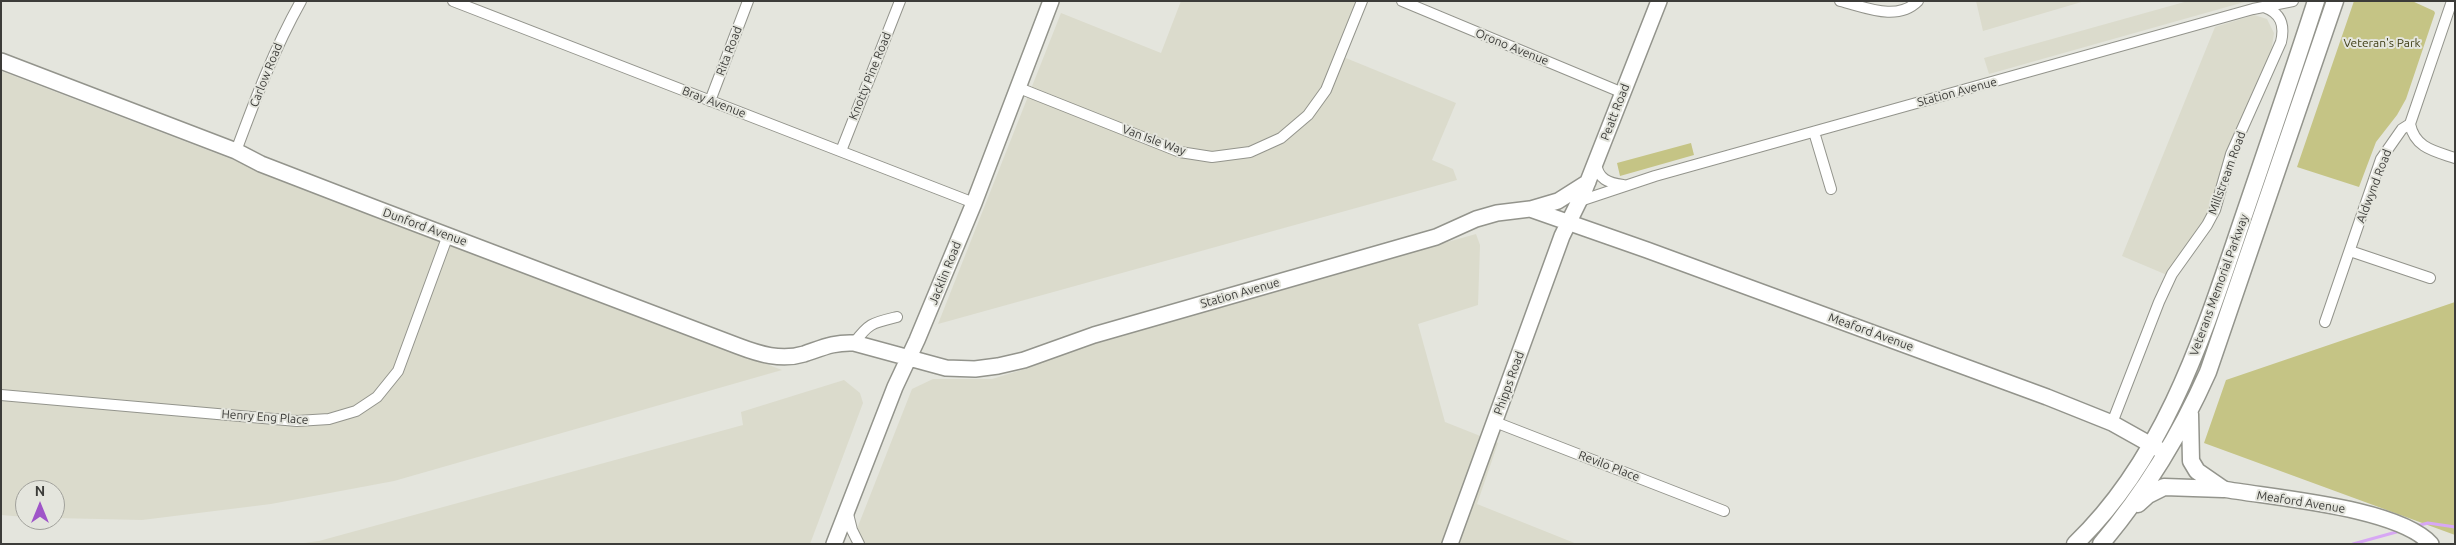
<!DOCTYPE html>
<html>
<head>
<meta charset="utf-8">
<style>
  body { margin:0 }
  #map { position:relative; width:2456px; height:545px; overflow:hidden; background:#e4e5dd; font-family:Ubuntu,sans-serif }
  canvas { display:block }
  .frame { position:absolute; inset:0; border:2px solid #3c3c39; pointer-events:none }
  .north { position:absolute; left:15px; top:480px; width:50px; height:50px; box-sizing:border-box; background:#e4e5dd; border:1px solid #a1a19b; border-radius:50%; rotate:0deg; font-size:14px; font-weight:700; line-height:20px; text-align:center; color:#3c3c39 }
  .north::after { content:''; display:block; margin:auto; width:18px; height:22px; background:#9f55c8; clip-path:polygon(50% 0,100% 100%,50% 72%,0 100%) }
</style>
</head>
<body>
<div id="map">
<canvas width="2456" height="545"></canvas>
<div class="frame"></div>
<div class="north">N</div>
</div>
<script>
const ctx = document.querySelector('canvas').getContext('2d');
ctx.lineJoin = 'round';
function fillPath(path, color) {
  ctx.fillStyle = color;
  ctx.fill(path, 'evenodd');
}
function trace(path, color, width, dash) {
  ctx.strokeStyle = color;
  ctx.lineWidth = width;
  ctx.lineCap = dash ? 'butt' : 'round';
  ctx.setLineDash(dash || []);
  ctx.stroke(path);
}
function write(font, color, halo, rows, align = 'center') {
  ctx.font = font + ' Ubuntu,sans-serif';
  ctx.lineWidth = 4;
  ctx.setLineDash([]);
  ctx.textBaseline = 'middle';
  ctx.strokeStyle = halo;
  ctx.fillStyle = color;
  for (const [text, x, y, turn = 0] of rows) {
    ctx.save();
    ctx.translate(x, y);
    ctx.rotate((+turn || 0) * Math.PI / 180);
    ctx.textAlign = isNaN(turn) ? turn : align;
    if (halo) ctx.strokeText(text, 0, 0);
    ctx.fillText(text, 0, 0);
    ctx.restore();
  }
}
fillPath(new Path2D(`
  M1181,1H1357L1336,54L1456,103L1432,160L1453,169L1457,180L938,324L1061,13L1161,53Z
  M1976,1H2085L1983,31Z
  M2188,1H2248L1989,74L1984,58Z
  M2254,15L2267,19L2274,33L2270,59L2230,143L2211,213L2167,275L2122,256L2215,27Z
  M1,71L782,370L394,481L271,504L142,520L55,518V490H25V517L1,515Z
  M1476,234L1480,245L1478,305L1418,324L1445,422L1498,443L1477,504L1577,544H851L912,389L933,379H992L1028,368L1089,342Z
  M844,380L860,393L863,403L810,544H297L319,541L743,425L741,412Z`), '#dbdbcc');
fillPath(new Path2D(`
  M2354,1H2412L2434,11L2435,13L2406,99L2397,115L2376,142L2359,187L2297,167Z
  M1691,143L1694,155L1620,176L1617,163Z
  M2455,302V535L2204,443L2226,380Z`), '#c5c485');
trace(new Path2D(`
  M2416,526L2428,523L2455,527
  M2353,544L2400,531`), '#d7a7f4', 3);
const street = new Path2D(`
  M453,1L974,203
  M1402,1L1623,93
  M1840,1C1865,7 1897,22 1918,1
  M1019,88L1180,152L1212,157L1250,152L1281,138L1308,115L1326,90L1362,1
  M710,101L748,1
  M2410,124C2415,148 2434,151 2455,158
  M1814,132L1831,189
  M236,151C255,100 274,49 301,1
  M841,151L900,1
  M1596,163C1598,179 1608,183 1623,185
  M1580,201L1655,176L2253,9L2293,1
  M2350,251L2430,278
  M2325,322L2381,159L2402,129L2410,124L2452,1
  M854,343C869,323 872,323 897,317
  M1,395L297,421L329,419L356,411L377,397L398,371L448,235
  M1495,422L1724,511
  M2112,423L2159,302L2172,274L2207,225L2215,210L2231,154L2281,42C2285,25 2281,13 2264,7
  M847,510L852,530L859,544`);
const secondary = new Path2D(`
  M1,61L236,151L261,164L375,208L738,346C759,354 781,361 804,354C822,348 834,342 854,343L946,368L975,369L998,366L1024,360L1094,335L1436,237L1476,219L1497,213L1530,209L1647,250L2047,397L2112,423L2162,451
  M1531,209L1558,201L1588,182
  M2223,489C2273,498 2397,507 2431,544
  M834,544L895,387L917,340L974,203L1051,1
  M1450,544L1562,236L1585,189L1659,1`);
const primary = new Path2D(`
  M2190,414L2191,461L2197,471L2223,489
  M2138,504L2148,495L2164,487L2223,489
  M2075,544C2165,458 2203,336 2242,221C2267,148 2292,75 2316,1
  M2101,544C2145,492 2180,435 2208,372L2335,1`);
trace(street, '#93948c', 12);
trace(secondary, '#93948c', 18);
trace(primary, '#93948c', 19);
trace(street, '#fff', 10);
trace(secondary, '#fff', 15);
trace(primary, '#fff', 16);
write('12px', '#3f3e16', '#e4e5dd', [
  ["Veteran's Park",2382,43]
]);
write('12px', '#3c3c39', '#e4e5dd', [
  ["Orono Avenue",1512,47,22],
  ["Rita Road",729,51,-69],
  ["Carlow Road",266,75,-68],
  ["Knotty Pine Road",870,76,-68],
  ["Station Avenue",1957,92,-15],
  ["Bray Avenue",714,102,21],
  ["Peatt Road",1615,112,-69],
  ["Van Isle Way",1154,140,20],
  ["Millstream Road",2227,173,-70],
  ["Aldwynd Road",2374,186,-69],
  ["Dunford Avenue",425,227,20],
  ["Jacklin Road",945,273,-68],
  ["Veterans Memorial Parkway",2219,285,-70],
  ["Station Avenue",1240,293,-16],
  ["Meaford Avenue",1871,332,20],
  ["Phipps Road",1509,383,-70],
  ["Henry Eng Place",265,417,4],
  ["Revilo Place",1609,466,21],
  ["Meaford Avenue",2301,502,9]
]);
</script>
</body>
</html>
